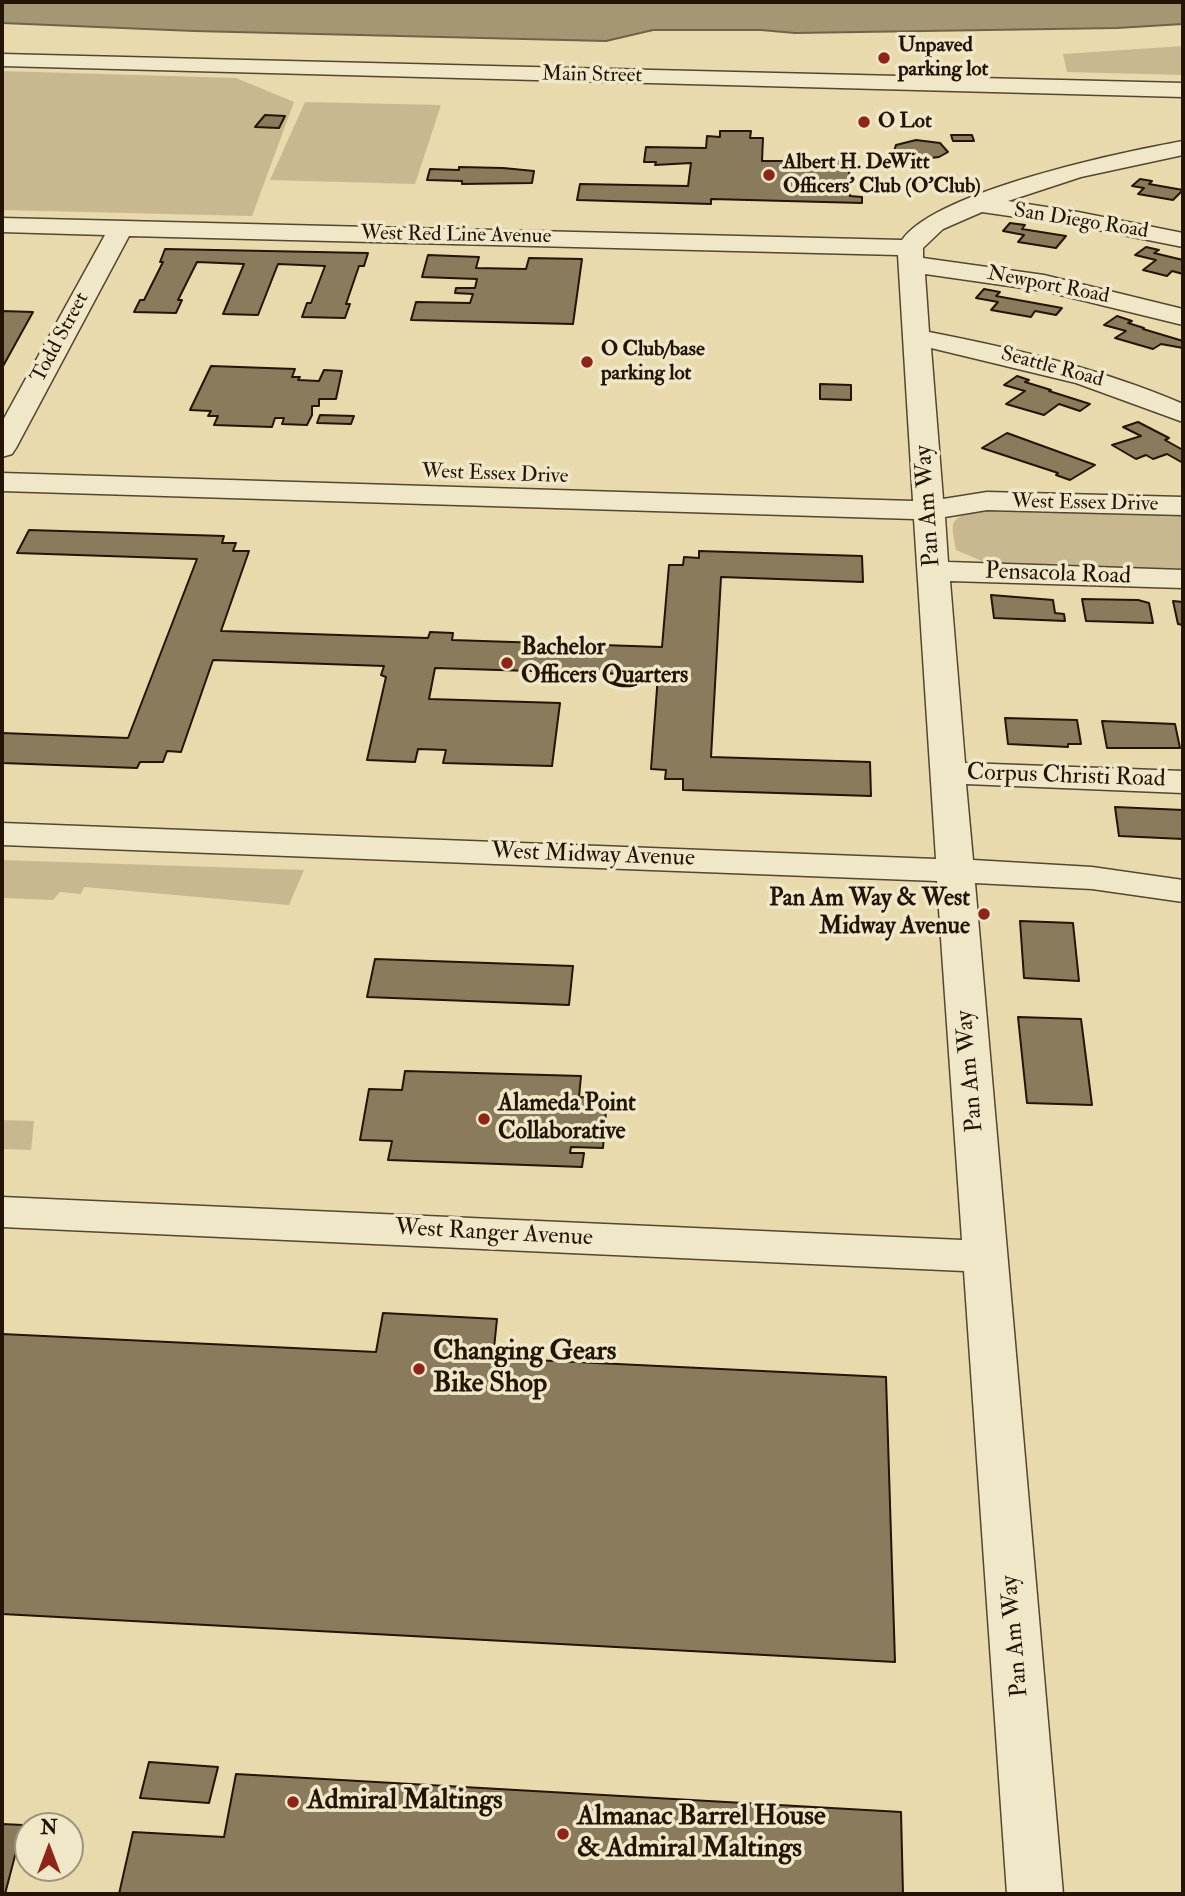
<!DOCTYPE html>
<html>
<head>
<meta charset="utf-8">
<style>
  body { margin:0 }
  #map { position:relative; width:1185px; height:1896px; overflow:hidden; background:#e8daac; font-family:"IM FELL Double Pica",serif }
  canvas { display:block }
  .frame { position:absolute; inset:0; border:4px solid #241406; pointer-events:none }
  .north { position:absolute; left:14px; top:1812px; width:70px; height:70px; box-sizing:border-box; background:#f0e7c9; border:2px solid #9e937b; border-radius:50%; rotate:0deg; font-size:19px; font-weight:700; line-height:28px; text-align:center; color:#241406 }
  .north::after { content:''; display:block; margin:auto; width:24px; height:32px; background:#8f2418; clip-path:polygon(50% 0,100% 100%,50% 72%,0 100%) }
</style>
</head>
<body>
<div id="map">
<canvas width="1185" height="1896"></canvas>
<div class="frame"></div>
<div class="north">N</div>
</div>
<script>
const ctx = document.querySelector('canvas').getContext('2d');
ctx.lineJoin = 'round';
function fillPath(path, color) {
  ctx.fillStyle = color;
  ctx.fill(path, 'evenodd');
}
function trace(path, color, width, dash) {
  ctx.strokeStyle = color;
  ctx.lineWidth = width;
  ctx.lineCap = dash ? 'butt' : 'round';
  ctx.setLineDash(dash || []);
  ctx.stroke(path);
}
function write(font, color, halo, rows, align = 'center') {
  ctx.font = font + ' "IM FELL Double Pica",serif';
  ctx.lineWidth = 7;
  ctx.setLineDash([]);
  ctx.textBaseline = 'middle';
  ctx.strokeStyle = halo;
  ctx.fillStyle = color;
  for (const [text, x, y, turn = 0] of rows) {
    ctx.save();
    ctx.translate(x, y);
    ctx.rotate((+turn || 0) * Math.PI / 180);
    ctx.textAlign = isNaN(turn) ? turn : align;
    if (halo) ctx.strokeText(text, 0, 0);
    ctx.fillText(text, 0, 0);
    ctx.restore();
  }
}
fillPath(new Path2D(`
  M1183,46V75L1067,72L1063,54Z
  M2,71L236,78L294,102L252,216L2,210Z
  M305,102L441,105L415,184L270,180Z
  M975,509L1183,510V570L989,564L956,550C951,522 948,521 975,509Z
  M2,860L304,870L289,905L84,887L81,894L60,892L53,900L2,898Z
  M2,1120L34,1121L31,1150L2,1149Z`), '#c7b890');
const water = new Path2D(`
  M2,2H1183V24L1117,28L795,33L761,30H653L606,41L194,31L2,23Z`);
fillPath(water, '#a59774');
trace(water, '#716348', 2);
const building = new Path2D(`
  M265,115L285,116L279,128L255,127Z
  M720,131H751L750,138H763L762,161H841V166H849L850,196L862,197V203L711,199V204L577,200L580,184L688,186L691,163L655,165L656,162H644L646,147L706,148L707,136L720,137Z
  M951,135H972L974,141H953Z
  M916,140L940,143L948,152L939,157L922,159L904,157L894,151L896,145Z
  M459,167L503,168L534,171L532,183L462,184V181L427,180L430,169L459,170Z
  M1140,179L1152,181L1149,184L1183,190L1173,200L1138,194L1144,188L1132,186Z
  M1010,223L1025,225L1022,229L1066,236L1056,248L1018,242L1024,235L1003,231Z
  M1146,247L1159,250L1154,253L1183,260V274L1172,271L1167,276L1143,270L1156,260L1135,255Z
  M165,249L368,253L364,266H359L346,304H350L345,318L302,317L307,303H311L325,266L278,264L258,315L223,314L244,264L197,262L178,300H182L176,313L134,312L140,300H144L163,262H160Z
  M428,255L479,257L476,268L526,269L529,258L582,259L573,324L411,320L416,302L470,303L473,294L455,293L456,288H475L477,279L422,277Z
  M984,289L1000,292L996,296L1062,308L1056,315L1035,311L1031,317L991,310L998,302L976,298Z
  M2,311L33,312L2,368Z
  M1117,316L1132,321L1128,323L1144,328L1143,329L1183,341V348L1161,344L1153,349L1115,338L1126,331L1104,325Z
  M211,366L295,369L292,377H300L298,380L319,381L324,370L342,371L336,399H319V406H312V415L307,425L282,424L284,418H275L272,427L214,425L218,416H208L211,411L190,410Z
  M1017,376L1029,380L1025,382L1051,390L1049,391L1090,404L1080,411L1059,404L1044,415L1006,404L1025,391L1004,385Z
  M820,384L851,385V400L820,399Z
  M320,415L354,416L351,424L317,423Z
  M1138,422L1169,438L1165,440L1183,450V463L1167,454L1153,459L1146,455L1136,459L1112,445L1141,436L1123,427Z
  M1007,433L1095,465L1070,480L1056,475L1058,473L982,448Z
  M29,530L224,536L222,543H236L233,551H249L221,631L428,638L430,632L453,633L452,640L662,647L669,565H683L684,557L699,558V551L862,556L863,582L721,577L711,757L870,762L871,796L683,790V779H665L666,770L651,769L658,675L435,668L429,699L560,703L552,766L443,763L446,750L418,749L415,762L367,760L386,677L381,675L384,666L213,660L181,752L167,751L163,762H140L137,768L2,763V733L128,738L197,559L17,553Z
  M991,595L1053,600L1055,613L1064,614L1065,621L994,618Z
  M1082,599L1138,600L1149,603L1153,623L1086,621Z
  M1173,601L1183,602V625L1178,624Z
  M1005,718L1077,720L1081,744H1068V747L1008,744Z
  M1102,721L1175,724L1180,748H1107Z
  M1115,807L1183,810V839L1119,836Z
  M1020,921L1073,923L1079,981L1024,978Z
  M375,959L573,966L569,1005L367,997Z
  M1018,1017L1081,1019L1092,1105L1027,1103Z
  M405,1071L581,1076L579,1097L607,1098L603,1148L571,1147L570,1153H584L582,1167L388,1160L392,1141L360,1140L369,1089L402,1090Z
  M383,1313L497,1319L493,1358L886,1377L895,1662L2,1614V1334L376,1352Z
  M149,1762L218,1767L209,1803L140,1798Z
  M236,1774L901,1812L903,1894H119L133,1832L224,1837Z
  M2,1824L23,1825L5,1894H2Z`);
fillPath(building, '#8a7b5c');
trace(building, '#241406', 2);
const minor = new Path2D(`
  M2,54L1183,83V97L2,66Z
  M1183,141V155L1081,177L1008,201L1078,212L1183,233V247L1078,226L982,212L943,229L923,248V258L1044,275L1183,309V325L1044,291L925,274L929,332C1016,349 1102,369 1183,404V422L1076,383L931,348L943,499L987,492L1183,497V515L987,510L945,517L948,562L1183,570V588L950,581L965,763L1183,771V793L966,784L973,860L1092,867L1183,880V902L1092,889L975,883L1063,1894H1007L964,1271L2,1227V1197L962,1240L937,881L2,845V823L936,859L914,519L2,491V473L913,501L898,255L129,236L16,448L12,454L2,457V422L105,235L2,232V218L902,240C936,191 1122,152 1183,141Z`);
trace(minor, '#554630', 3);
fillPath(minor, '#f0e7c9');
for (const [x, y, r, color] of [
  [884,58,7,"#8f2418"],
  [864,122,7,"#8f2418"],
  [769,175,7,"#8f2418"],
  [587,362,7,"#8f2418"],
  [507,663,7,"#8f2418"],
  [984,914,7,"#8f2418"],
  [484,1119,7,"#8f2418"],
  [419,1369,7,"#8f2418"],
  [293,1802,7,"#8f2418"],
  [563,1834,7,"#8f2418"]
]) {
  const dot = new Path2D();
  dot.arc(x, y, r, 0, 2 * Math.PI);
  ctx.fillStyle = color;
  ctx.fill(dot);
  trace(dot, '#f0e7c9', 2.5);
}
write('bold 21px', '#241406', '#f0e7c9', [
  ["Unpaved",898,46],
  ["parking lot",898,70],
  ["O Lot",878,122],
  ["Albert H. DeWitt",783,163],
  ["Officers' Club (O'Club)",783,187],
  ["O Club/base",601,350],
  ["parking lot",601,374]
], 'left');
write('21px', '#241406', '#f0e7c9', [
  ["Main Street",592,76,1],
  ["San Diego Road",1081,222,9],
  ["West Red Line Avenue",456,236,1],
  ["Newport Road",1048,286,11],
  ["Todd Street",61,338,-62],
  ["Seattle Road",1052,368,15],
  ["West Essex Drive",495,475,2],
  ["West Essex Drive",1085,504,1]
]);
write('24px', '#241406', '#f0e7c9', [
  ["Pan Am Way",929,506,-94],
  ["Pensacola Road",1058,575,2],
  ["Corpus Christi Road",1066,777,2],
  ["West Midway Avenue",593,856,2],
  ["Pan Am Way",971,1071,-95],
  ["West Ranger Avenue",494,1234,3],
  ["Pan Am Way",1016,1636,-95]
]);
write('bold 24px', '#241406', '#f0e7c9', [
  ["Bachelor",521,649],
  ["Officers Quarters",521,677],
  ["Pan Am Way & West",970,900,"right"],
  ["Midway Avenue",970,928,"right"],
  ["Alameda Point",498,1105],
  ["Collaborative",498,1133]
], 'left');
write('bold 28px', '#241406', '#f0e7c9', [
  ["Changing Gears",433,1353],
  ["Bike Shop",433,1385],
  ["Admiral Maltings",307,1802],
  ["Almanac Barrel House",577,1818],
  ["& Admiral Maltings",577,1850]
], 'left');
</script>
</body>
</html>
